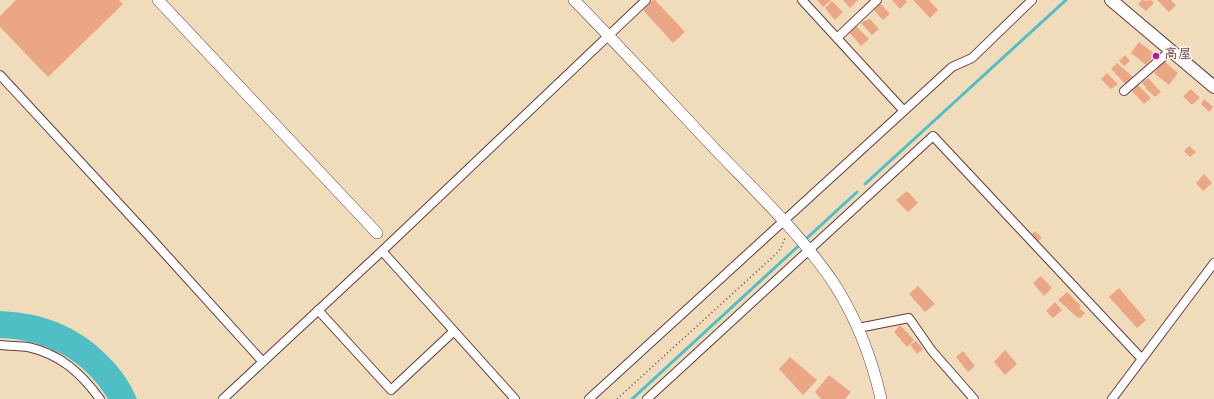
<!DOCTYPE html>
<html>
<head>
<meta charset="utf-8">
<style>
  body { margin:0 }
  canvas { display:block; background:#f0dcbb }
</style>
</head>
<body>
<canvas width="1214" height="399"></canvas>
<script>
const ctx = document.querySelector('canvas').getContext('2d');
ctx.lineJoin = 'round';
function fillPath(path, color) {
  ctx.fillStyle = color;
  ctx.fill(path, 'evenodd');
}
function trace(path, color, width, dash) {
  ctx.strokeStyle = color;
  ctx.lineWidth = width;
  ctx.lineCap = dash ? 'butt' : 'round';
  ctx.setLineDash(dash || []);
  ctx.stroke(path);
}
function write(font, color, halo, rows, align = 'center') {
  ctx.font = font + ' Kalam,"Klee One",sans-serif';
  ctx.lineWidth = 3.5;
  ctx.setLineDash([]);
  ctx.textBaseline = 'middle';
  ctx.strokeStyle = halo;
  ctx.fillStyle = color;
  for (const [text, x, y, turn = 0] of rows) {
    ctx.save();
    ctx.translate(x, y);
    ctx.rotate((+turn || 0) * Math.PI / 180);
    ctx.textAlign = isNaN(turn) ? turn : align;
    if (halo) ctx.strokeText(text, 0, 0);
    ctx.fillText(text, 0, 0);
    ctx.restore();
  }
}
fillPath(new Path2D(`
  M0,311C17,312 35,314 51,320C87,332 123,364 137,399H108C84,359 46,340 0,338Z`), '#50bec5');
trace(new Path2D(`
  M865,184L1066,0
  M632,399L857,192`), '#50bec5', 3);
fillPath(new Path2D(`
  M16,0H119L123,4L48,77L0,27V16Z
  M653,0H655L685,32L673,43L643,10Z
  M817,0H831L823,7Z
  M843,0H858L850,8Z
  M892,0H905L907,2L900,9Z
  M913,0H929L938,10L930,18Z
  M1142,0L1146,1L1151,0L1154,3L1146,11L1138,4Z
  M1157,0H1171L1176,5L1169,12Z
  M832,1L843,12L835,20L825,8Z
  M880,3L890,14L883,20L873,9Z
  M870,19L879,29L872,35L861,23L864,21Z
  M856,26L869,39L861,46L849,32Z
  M1139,42L1155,54L1146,65L1131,53Z
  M1125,55L1130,61L1124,66L1119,61Z
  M1164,61L1178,73L1169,85L1154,73Z
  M1117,63L1133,77L1126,85L1111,69Z
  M1107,73L1118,84L1111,89L1101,79Z
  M1148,78L1161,92L1155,97L1145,88L1146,87L1142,83Z
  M1138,85L1151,98L1144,104L1132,91Z
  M1191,89L1200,98L1192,105L1183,96Z
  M1204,99L1213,107L1209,112L1201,104Z
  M1189,146L1196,152L1190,157L1184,151Z
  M1204,174L1212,183L1203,191L1196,183Z
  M907,191L918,203L908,212L896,200Z
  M1035,231L1042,238L1037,242L1030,236Z
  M1041,276L1052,288L1044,296L1033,283Z
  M918,286L935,304L925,312L909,294Z
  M1119,288L1146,320L1137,328L1109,297Z
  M1067,292L1081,306L1079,308L1085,313L1081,318L1077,317L1058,300Z
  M1055,302L1062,310L1053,318L1046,311Z
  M900,325L914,340L907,347L894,332Z
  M916,341L923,349L917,354L910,345Z
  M1005,350L1017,364L1005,375L994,362Z
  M963,351L975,366L968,372L956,357Z
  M790,357L817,380L803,395L779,369Z
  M829,375L851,392L845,399H821L815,392Z`), '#eba685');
const street = new Path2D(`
  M802,0L904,111
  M837,38L877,0
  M0,75L148,235L263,362
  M1124,91L1171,50
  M382,251L515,399
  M318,310L391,390L454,331
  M858,328L909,318L932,351L974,399
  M0,345C9,346 19,346 28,347C60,354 81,373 100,399
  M223,399L382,251L646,0
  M589,399L952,67L972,58L1032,0
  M647,399L933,136L1142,359
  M1112,399L1214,263`);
const secondary = new Path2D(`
  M158,0L377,233
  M574,0C621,48 667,98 713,147C755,191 801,234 835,285C857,320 872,359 881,399`);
const primary = new Path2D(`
  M1111,0L1214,87`);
trace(street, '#633b41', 10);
trace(secondary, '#633b41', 12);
trace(primary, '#633b41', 14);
trace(new Path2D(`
  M617,399L776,254L781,248L784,240L785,238`), '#633b41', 1.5, [1, 3]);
trace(street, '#fff', 8);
trace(secondary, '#fff', 11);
trace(primary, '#fff', 12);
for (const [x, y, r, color] of [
  [1156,56,4,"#b5179e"]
]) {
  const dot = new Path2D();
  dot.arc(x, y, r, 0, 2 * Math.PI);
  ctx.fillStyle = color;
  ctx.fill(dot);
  trace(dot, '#f7f3e8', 1.5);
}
write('14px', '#4a1f2b', '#f7f3e8', [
  ["高屋",1164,56]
], 'left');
</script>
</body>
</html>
